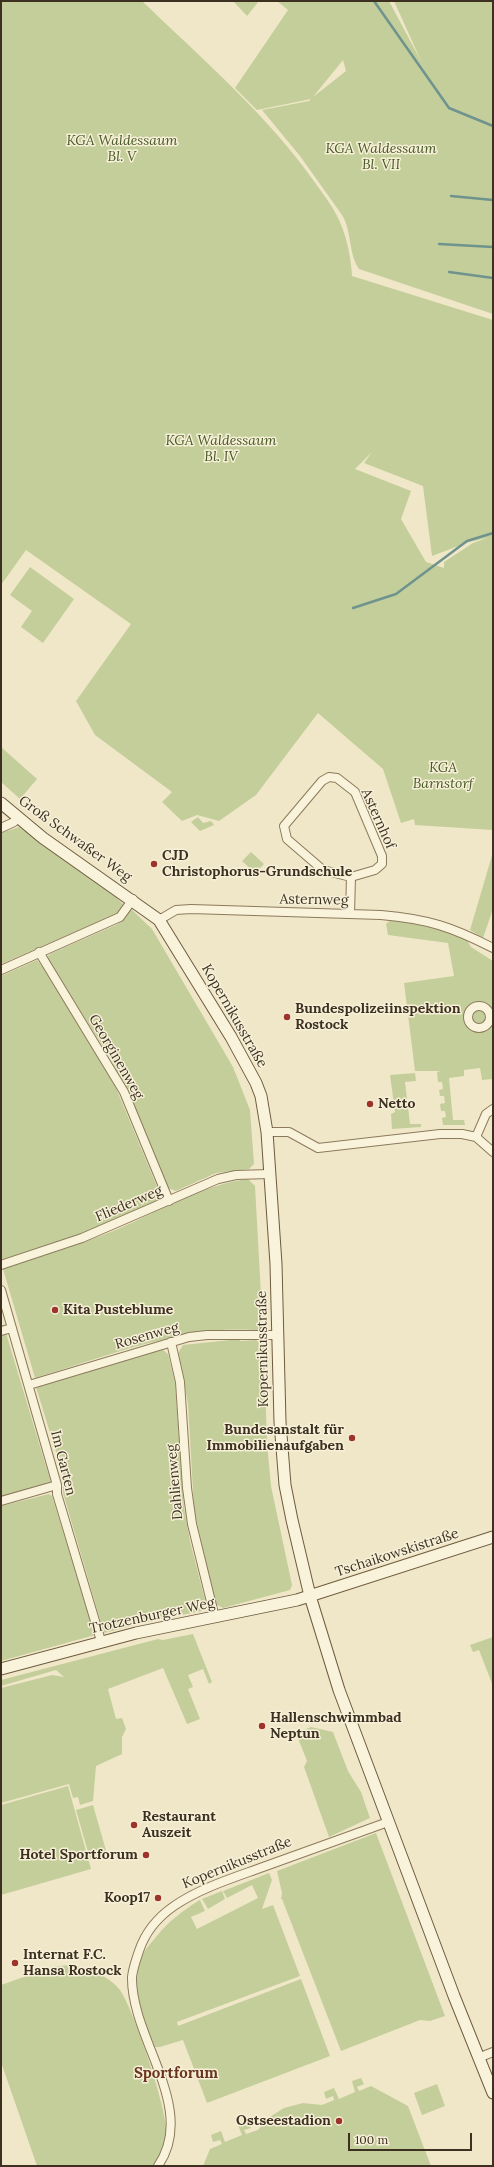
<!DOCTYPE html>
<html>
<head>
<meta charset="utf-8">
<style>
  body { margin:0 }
  #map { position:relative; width:494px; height:2167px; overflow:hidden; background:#f0e7c8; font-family:Lora,serif }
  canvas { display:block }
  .frame { position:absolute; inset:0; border:2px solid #3d3020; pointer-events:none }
  .scale { position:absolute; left:348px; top:2133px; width:124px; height:18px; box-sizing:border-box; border:2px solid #3d3020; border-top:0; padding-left:5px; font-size:12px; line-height:14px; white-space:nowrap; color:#3d3020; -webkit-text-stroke:3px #f7f0d8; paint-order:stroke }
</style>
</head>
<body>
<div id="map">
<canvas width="494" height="2167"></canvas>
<div class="frame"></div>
<div class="scale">100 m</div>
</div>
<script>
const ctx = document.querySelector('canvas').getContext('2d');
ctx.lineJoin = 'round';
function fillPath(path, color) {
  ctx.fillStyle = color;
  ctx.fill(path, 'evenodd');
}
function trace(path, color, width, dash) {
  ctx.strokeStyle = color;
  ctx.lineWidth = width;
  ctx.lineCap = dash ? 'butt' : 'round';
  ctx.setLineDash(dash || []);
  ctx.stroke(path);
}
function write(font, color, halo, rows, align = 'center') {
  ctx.font = font + ' Lora,serif';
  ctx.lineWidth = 3;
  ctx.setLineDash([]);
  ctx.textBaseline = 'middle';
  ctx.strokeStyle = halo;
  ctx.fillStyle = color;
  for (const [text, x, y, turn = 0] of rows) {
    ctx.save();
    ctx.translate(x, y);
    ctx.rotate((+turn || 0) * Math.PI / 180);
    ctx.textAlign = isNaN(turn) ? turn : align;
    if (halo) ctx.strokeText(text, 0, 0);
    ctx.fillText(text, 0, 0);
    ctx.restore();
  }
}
fillPath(new Path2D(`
  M1,1H142C202,59 268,115 316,184C323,194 331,204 336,214C346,232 351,256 352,276L493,320V830L415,825L414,819L401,823L383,769L318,713L256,795L219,821L197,815L182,821L162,802L172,792L95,735L76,701L131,624L26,550L1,585ZM372,452L364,463L423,486L432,556L469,542L487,538L473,543L444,562V568L426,562L401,519L411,491L355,469Z
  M233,1H259L247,16Z
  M277,1H389L421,61L394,1H493V314L359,269C348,253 352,231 342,215L300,156L262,110L309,101L311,99L257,110L235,88L288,10ZM343,60L346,71L313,97Z
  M30,567L74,599L43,643L21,627L32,611L10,595Z
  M1,747L37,779L20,799L1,782Z
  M198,817L203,823L211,821L214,825L200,831L191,822Z
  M19,827L117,898L123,904V908L119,913L1,964V833Z
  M251,852L264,864L255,873L242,861Z
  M493,852V909L483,938L470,930Z
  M131,909L152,929L233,1067L250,1110L254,1164L249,1169L216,1173L176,1191L168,1188L111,1059L46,957L52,953L118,924Z
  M392,919L438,928L467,940L471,947L493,961V1079L482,1080L480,1068L464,1070V1076L449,1078L453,1120H464L465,1125H443L442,1118L446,1117L445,1111H441L440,1104L445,1103L444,1096H440L439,1090L443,1089L442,1082H438L437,1072L441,1071H415L404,983L454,976L448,943L388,935L386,924Z
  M37,960L53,980L116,1088L161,1196L157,1203L87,1234L1,1260V976Z
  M415,1073L416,1081L405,1082L410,1124H421V1127L392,1129L391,1114L395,1112L390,1075Z
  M248,1179L255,1186L263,1331C189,1322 106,1357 35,1378L3,1269C41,1256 80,1245 118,1229C162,1210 201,1185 248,1179Z
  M1,1332L6,1333L51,1483L1,1498Z
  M240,1339V1341L256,1340L264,1347L267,1443L271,1486L292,1585L290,1590L223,1608L215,1604L194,1509L188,1404L178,1353L183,1345Z
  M162,1349L168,1354L175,1382L184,1508L190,1541L206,1604L202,1611L146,1622L104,1633L63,1493V1475L36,1387Z
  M49,1494L52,1496L95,1635L1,1661V1506Z
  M193,1634L212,1682L209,1684L203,1669L188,1675L193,1687L188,1689L200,1719L187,1724L163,1668L108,1689L116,1719L122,1718L126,1729L122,1737V1754L96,1766L93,1801L80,1805L78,1797L73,1798L69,1784L1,1803V1688L52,1675L64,1677L56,1670L1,1686V1680L158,1639L163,1640Z
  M493,1637V1686L479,1650L473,1652L470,1645Z
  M311,1727L333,1732L348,1771L361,1792L370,1818L329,1837L304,1767L307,1761L296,1733Z
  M68,1786L91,1869L1,1895V1805Z
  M93,1805L107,1854L90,1859L76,1810Z
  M376,1833L445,2016L430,2021L420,2020L341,2051L282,1899H281L282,1893L277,1871Z
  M269,1873L272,1880L262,1909L273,1905L300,1976L177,2022L178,2026L301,1979L330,2056L207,2103L183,2040L160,2047H154C143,2018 128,1981 144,1952C147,1947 152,1942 156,1937C168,1922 183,1910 200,1900L205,1911L191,1917L197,1929L258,1898L252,1885L227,1898L223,1891Z
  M222,1891L225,1899L208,1909L202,1899Z
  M69,1965C85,1967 110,1976 120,1990C133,2008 166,2106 166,2129C166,2142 160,2154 153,2166H37L1,2062V1985L52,1967Z
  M361,2078L364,2084L357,2087L359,2091L371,2086L408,2106L431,2166H203L210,2149L222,2144L220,2140L213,2142L211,2135L221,2131L225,2142L242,2135L238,2125L248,2121L251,2128L244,2130L246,2134L258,2130L268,2118L284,2108L303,2103L322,2105L334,2100L333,2096L326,2099L324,2092L334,2088L339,2099L355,2092L352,2081Z
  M437,2084L445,2106L422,2115L414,2093Z`), '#c4ce9b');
trace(new Path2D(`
  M374,1L449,108L493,126
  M451,196L493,200
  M439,244L493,247
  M449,272L493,278
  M353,608L396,594L467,541L493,533`), '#6f938d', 2.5);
const street = new Path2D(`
  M329,777L337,778L355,792L382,856V864L375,870L351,877L323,870L287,839L284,826L322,781Z
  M1,828L14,822L19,817
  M350,914L351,877
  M159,920L176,910L191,909L381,915C428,919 452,927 493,948
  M39,952L124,1092L169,1201
  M1,970L120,917L133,899
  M468 1017a11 11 0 1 1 22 0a11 11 0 1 1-22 0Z
  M267,1132H289L318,1148L440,1134H462L476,1137L493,1152
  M476,1137L486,1114L493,1109
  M1,1265L82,1238L218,1179L236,1175L269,1174
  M1,1290L57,1485V1494L101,1641
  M1,1331L12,1328
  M171,1342L180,1382L187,1488L192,1524L215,1618
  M29,1385L189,1337L207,1335H277
  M1,1501L57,1485
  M478,2058L493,2052
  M158,2166C198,2108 131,2039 132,1977C133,1968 136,1960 139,1951C145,1933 158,1917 174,1906C200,1888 233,1878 263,1867C304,1852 346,1837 388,1822`);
const secondary = new Path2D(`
  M1,803L43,838L159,920L231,1037L256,1083L261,1096L267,1132L276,1264L280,1422L285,1485L292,1520L310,1596L339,1690L454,1996L493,2093
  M1,1669L136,1633L297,1600L493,1537`);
trace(street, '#8c7a5c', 10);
trace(secondary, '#6e5b3f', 13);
trace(street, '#faf3dc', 8);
trace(secondary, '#faf3dc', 11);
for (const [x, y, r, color] of [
  [154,864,4,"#9d342b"],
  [287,1017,4,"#9d342b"],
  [370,1104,4,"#9d342b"],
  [55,1310,4,"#9d342b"],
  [352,1438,4,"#9d342b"],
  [262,1726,4,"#9d342b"],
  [134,1825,4,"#9d342b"],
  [146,1855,4,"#9d342b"],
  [158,1898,4,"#9d342b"],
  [15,1963,4,"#9d342b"],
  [339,2121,4,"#9d342b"]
]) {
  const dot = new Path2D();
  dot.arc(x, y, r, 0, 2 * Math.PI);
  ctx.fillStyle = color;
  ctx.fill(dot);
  trace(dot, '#f7f0d8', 1.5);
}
write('italic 14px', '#485926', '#f7f0d8', [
  ["KGA Waldessaum",122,141],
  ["Bl. V",122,157],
  ["KGA Waldessaum",381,149],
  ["Bl. VII",381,165],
  ["KGA Waldessaum",221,441],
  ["Bl. IV",221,457],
  ["KGA",443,768],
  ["Barnstorf",443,784]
]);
write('14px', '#3d3020', '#f7f0d8', [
  ["Asternhof",378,819,66],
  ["Groß Schwaßer Weg",75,839,36],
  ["Asternweg",314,900,1],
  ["Kopernikusstraße",234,1016,60],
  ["Georginenweg",116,1057,60],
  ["Fliederweg",129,1204,-23],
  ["Rosenweg",147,1336,-16],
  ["Kopernikusstraße",263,1349,-91],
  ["Im Garten",63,1463,76],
  ["Dahlienweg",175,1482,-95],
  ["Tschaikowskistraße",397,1553,-18],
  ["Trotzenburger Weg",152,1616,-12],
  ["Kopernikusstraße",237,1863,-22]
]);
write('bold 14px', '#3d3020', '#f7f0d8', [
  ["CJD",162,856],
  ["Christophorus-Grundschule",162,872],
  ["Bundespolizeiinspektion",295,1009],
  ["Rostock",295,1025],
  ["Netto",378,1104],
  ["Kita Pusteblume",63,1310],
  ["Bundesanstalt für",344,1430,"right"],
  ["Immobilienaufgaben",344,1446,"right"],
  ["Hallenschwimmbad",270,1718],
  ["Neptun",270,1734],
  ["Restaurant",142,1817],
  ["Auszeit",142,1833],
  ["Hotel Sportforum",138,1855,"right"],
  ["Koop17",150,1898,"right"],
  ["Internat F.C.",23,1955],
  ["Hansa Rostock",23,1971],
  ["Ostseestadion",331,2121,"right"]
], 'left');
write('bold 15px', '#6a351f', '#f7f0d8', [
  ["Sportforum",176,2074]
]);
</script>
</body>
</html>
